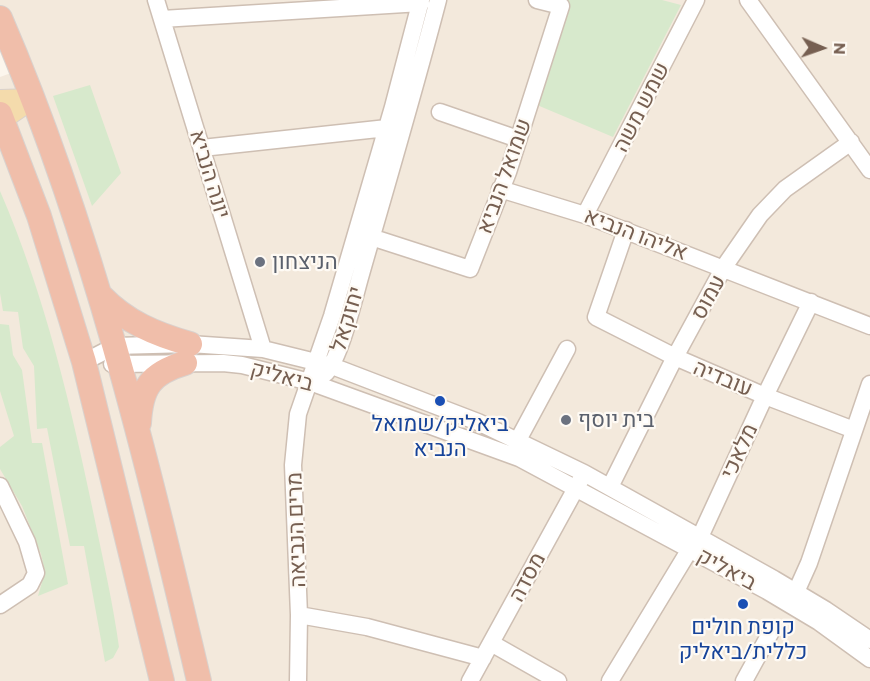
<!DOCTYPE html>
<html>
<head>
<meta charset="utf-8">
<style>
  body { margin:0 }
  #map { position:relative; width:870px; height:681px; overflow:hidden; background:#fcf6ed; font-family:Commissioner,sans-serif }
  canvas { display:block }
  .north { position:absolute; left:792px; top:18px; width:60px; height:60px; -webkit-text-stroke:4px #fefaf4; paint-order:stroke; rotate:92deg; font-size:16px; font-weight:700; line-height:24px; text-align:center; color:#765f51 }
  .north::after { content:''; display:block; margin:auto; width:21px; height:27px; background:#765f51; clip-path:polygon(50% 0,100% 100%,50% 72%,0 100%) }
</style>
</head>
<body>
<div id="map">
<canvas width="870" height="681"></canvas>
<div class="north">N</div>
</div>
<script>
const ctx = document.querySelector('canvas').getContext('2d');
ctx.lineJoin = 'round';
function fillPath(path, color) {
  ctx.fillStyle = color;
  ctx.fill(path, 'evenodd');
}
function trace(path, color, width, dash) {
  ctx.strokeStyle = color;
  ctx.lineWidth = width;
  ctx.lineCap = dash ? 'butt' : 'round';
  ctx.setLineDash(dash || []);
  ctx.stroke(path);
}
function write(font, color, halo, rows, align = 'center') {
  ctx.font = font + ' Commissioner,Heebo,sans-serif';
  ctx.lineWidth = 4.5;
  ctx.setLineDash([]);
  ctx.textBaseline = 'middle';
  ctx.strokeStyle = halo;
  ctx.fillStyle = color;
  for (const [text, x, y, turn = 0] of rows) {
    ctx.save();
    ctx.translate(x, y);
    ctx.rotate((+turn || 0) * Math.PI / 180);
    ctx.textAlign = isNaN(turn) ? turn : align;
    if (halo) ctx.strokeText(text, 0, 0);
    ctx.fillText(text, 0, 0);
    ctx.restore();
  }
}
fillPath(new Path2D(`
  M0,0H870V681H0V77L22,69L0,12Z`), '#f3e9dc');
fillPath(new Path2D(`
  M559,0H662L681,5L613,137L537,105L570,3Z
  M90,85L121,173L92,206L53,96Z
  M0,191C45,295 71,406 94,516C103,560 113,603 119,647L113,658L105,662L84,546H70L47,428L37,429L34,366L23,348L18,312L3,311L0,293Z
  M0,324L9,325L13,355L22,370L32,443H42L68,584L38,596L45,572L41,554L22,506L0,469V447L14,436L0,391Z`), '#d7e9cc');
const minor = new Path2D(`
  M156,0L263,349
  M748,0L870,170
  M162,19L421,3
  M440,112L518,139
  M202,148L387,128
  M500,189L585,215L870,326
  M585,215L696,0
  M626,230L596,317L675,357L765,396L854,430
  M371,237L470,269L508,172L561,6L537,0
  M84,362L115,346L190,344L263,349L332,366L478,422L584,473L774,579L826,610L870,640
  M112,364L223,363L242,365L310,382L519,458L767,591L819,622L870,659
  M326,373C341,356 354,298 361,274C387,183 414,92 438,0
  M518,440L567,349
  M0,486L27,542L36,573L30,585L0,605
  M610,487L675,357L724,267L760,215L785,189L851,142
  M700,537L765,396L811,302
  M796,592L809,563L870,384
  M299,615L367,627L483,658
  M491,643L558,681
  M298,681L299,615L293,465L298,414L332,316L393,107L421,0
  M470,681L581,479
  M610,681L690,549
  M744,681L772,630`);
const major = new Path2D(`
  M0,100L32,99
  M0,121L32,99`);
const highway = new Path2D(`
  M0,18C92,231 146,456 199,681
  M0,114L39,216L84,362L162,681
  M101,296C126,322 155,334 190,344
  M139,423C141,387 151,373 185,363`);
trace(minor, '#cebfb3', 19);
trace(major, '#d9d2ce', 22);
trace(highway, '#d9d2ce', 26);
trace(minor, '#fff', 16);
trace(major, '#f4dbac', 20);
trace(highway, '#f0beaa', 24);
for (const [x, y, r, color] of [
  [260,262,6,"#6b7280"],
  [440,401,6,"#1a4fb4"],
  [566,420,6,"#6b7280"],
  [743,604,6,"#1a4fb4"]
]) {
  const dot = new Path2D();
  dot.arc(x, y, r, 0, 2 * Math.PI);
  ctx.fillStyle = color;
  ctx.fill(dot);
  trace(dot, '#fefaf4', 2);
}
write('22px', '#765f51', '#fefaf4', [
  ["שמש משה",641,107,-63],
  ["יונה הנביא",210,174,73],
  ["שמואל הנביא",504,176,-70],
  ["אליהו הנביא",636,234,21],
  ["עמוס",708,297,-61],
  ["יחזקאל",347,319,-73],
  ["ביאליק",282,376,15],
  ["עובדיה",723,378,23],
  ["מלאכי",739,451,-65],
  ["מרים הנביאה",296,530,-92],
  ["ביאליק",727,569,29],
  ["מסדה",527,577,-62]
]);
write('22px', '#5b616d', '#fefaf4', [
  ["הניצחון",272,262],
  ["בית יוסף",578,420]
], 'left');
write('22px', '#164399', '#fefaf4', [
  ["ביאליק/שמואל",440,424],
  ["הנביא",440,449],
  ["קופת חולים",743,627],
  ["כללית/ביאליק",743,652]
]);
</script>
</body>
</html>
